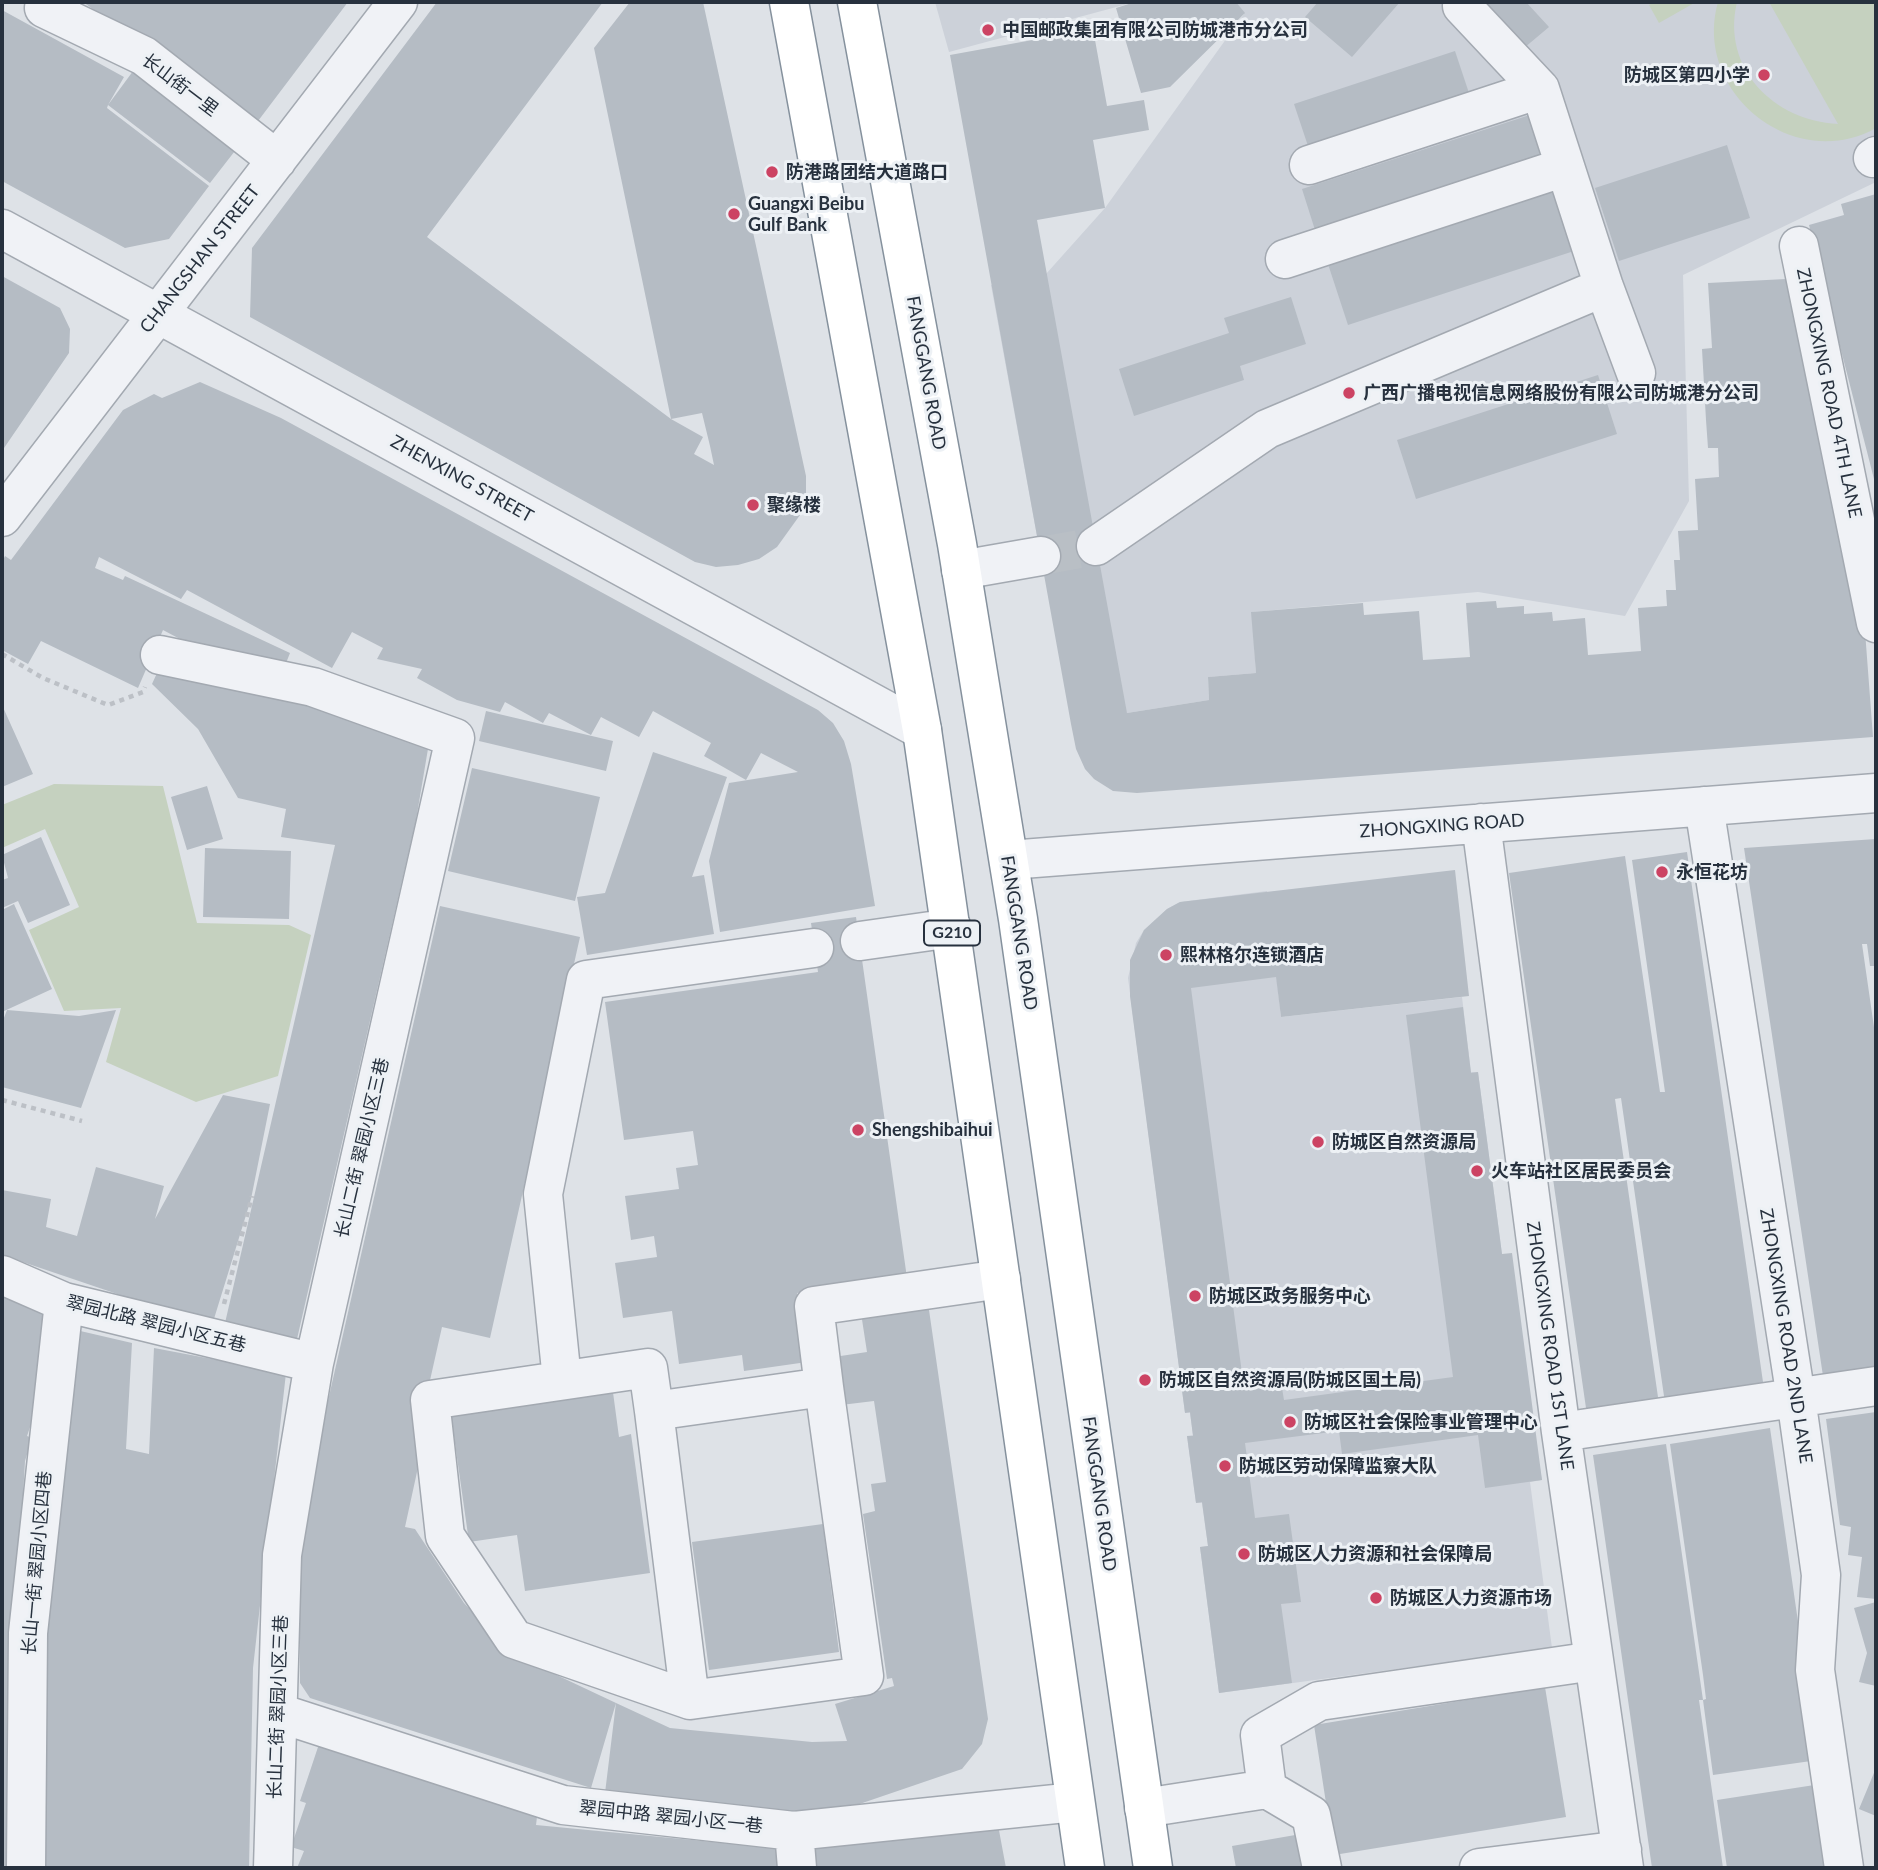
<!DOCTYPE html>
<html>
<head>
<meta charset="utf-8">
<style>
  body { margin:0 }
  #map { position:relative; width:1878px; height:1870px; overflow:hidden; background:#dee2e7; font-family:Lato,sans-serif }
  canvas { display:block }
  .frame { position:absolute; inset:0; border:4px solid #27313e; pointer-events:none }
</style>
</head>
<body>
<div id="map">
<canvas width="1878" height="1870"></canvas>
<div class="frame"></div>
</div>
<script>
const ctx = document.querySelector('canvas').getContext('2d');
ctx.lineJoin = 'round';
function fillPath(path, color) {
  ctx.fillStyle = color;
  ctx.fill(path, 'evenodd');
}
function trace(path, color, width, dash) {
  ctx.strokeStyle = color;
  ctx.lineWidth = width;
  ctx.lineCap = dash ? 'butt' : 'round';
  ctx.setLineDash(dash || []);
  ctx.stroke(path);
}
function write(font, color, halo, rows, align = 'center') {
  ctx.font = font + ' Lato,"Noto Sans SC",sans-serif';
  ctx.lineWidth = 6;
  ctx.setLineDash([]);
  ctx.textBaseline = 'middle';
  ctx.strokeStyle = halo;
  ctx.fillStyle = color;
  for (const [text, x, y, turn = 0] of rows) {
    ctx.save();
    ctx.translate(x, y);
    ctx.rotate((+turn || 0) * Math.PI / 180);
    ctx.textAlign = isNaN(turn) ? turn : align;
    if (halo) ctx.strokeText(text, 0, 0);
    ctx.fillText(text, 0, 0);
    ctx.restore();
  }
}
fillPath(new Path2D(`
  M935,2H1135L949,52Z
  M1236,2H1876V182L1683,275L1689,501L1625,616L1478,592L1252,612L1256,673L1208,677L1209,700L1127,713L1043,569L991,285L1046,274L1105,208L1244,14Z
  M1267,891L1281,1017L1462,997L1471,1072H1478L1502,1254L1542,1480L1530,1482L1552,1648L1219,1693L1200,1547L1208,1546L1205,1525L1202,1503H1196L1187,1436L1193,1435L1190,1413H1185L1128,978L1136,943L1144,930L1167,909L1180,902Z`), '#ccd1d9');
fillPath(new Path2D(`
  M1654,2H1696L1659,23L1649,5Z
  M1718,2H1737C1721,68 1774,121 1838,124L1769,2H1876V128C1795,174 1692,93 1718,2Z
  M54,784L163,786L197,923L289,925L311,935L278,1076L196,1102L106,1062L121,1008L64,1011L29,930L79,907L45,829L2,848V805Z`), '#c5d1bf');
fillPath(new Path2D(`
  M83,2H348L255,125Z
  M437,2H603L427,237L671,419L594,48L630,2H703L806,476V495L800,515L777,547L759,559L738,565L716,567L695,562L250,317L252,248ZM702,413L710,446L714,465L694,454L703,437L671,419Z
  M1135,2H1236L1245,13L1170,87L1141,93L1116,8Z
  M1318,2H1400L1352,57L1305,17Z
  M1482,2H1526L1549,27L1524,48Z
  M2,10L124,77L108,105L139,63L238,147L210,183L108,105L107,108L209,186L169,239L125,248L2,181Z
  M1093,29L1107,106L1144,100L1149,130L1093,140L1105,208L1037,220L1127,713L1209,700L1208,677L1256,673L1251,612L1363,603L1364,615L1419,611L1423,660L1470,657L1466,603L1496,601L1497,608L1524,606V614L1552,612L1553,621L1585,618L1588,655L1641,651L1638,608L1667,606L1666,590H1676L1674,560H1680L1678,531L1698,530L1695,479L1719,477L1718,448H1708L1706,420L1702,349L1712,348L1708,283L1786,279L1865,631L1873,737L1137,793L1113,791L1094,779L1085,769L1076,749L1071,724L950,55Z
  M1455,51L1470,96L1309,149L1294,104Z
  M1539,112L1553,153L1315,230L1302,189Z
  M1727,145L1750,218L1619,261L1595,188Z
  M1553,187L1574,251L1348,325L1327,261Z
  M1876,194V483H1875L1809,225L1844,215L1841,204Z
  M2,276L60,308L70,329L69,353L2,451Z
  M1291,297L1306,344L1240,366L1244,380L1134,416L1119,369L1229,333L1224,318Z
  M1598,375L1617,434L1416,499L1397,440Z
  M200,382L281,418L818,710L833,723L844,741L851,764L875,906L720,932L709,861L729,783L798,772L761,753L746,780L704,756L711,743L653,711L639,737L601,717L591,735L549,713L543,723L505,702L500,712L457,700L417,678L422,669L377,659L383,648L352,632L332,668L187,590L181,599L99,557L95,568L123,580L125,576L290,653L282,673L227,664L163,630L138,688L41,641L28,664L2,650V562L5,556L11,560L123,410L154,394L162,398Z
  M162,662L430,737L416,820L297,1339L225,1323L335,845L281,837L286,809L238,798L198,729L152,684Z
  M2,705L33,774L2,787Z
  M486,711L613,741L606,771L479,741Z
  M653,752L727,777L692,877L704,875L714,934L587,955L577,897L605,893Z
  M472,768L600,797L575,901L448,871Z
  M207,786L223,839L187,850L171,797Z
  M41,837L70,905L28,923L18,901L2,908V880L8,878L2,855Z
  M1876,839V966H1870L1867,944H1862L1876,1041V1368L1823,1376L1744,848Z
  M205,848L291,851L289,919L203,917Z
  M1687,852L1764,1389L1665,1403L1621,1098L1615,1099L1659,1404L1587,1415L1509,873L1625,856L1660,1092H1665L1632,860Z
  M1455,870L1469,996L1281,1017L1276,977L1191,988L1243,1381L1280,1376L1284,1400L1453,1377L1406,1015L1463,1007L1471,1073L1478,1072L1502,1254L1512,1253L1542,1480L1485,1488L1478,1435L1342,1454L1339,1431L1245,1443L1255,1518L1289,1514L1301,1602L1281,1604L1292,1683L1219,1693L1200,1547L1208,1546L1202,1502L1196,1503L1187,1436H1193L1190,1412L1185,1413L1130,996V960L1144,930L1167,909L1180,902Z
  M14,904L52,989L2,1012V910Z
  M440,906L580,937L490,1338L442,1327L415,1447L422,1449L405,1527L415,1529L464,1603L512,1654L616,1703L591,1788L310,1698L300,1683L299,1529Z
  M856,917L907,1278L797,1293L807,1362L744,1371L742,1355L679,1364L672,1311L623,1318L615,1263L657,1257L654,1236L631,1240L625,1196L679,1189L676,1168L698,1165L693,1131L624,1140L605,1002L818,972L811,923Z
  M7,1010L79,1016L116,1010L81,1108L2,1087V1023Z
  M223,1095L270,1104L251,1199L213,1322L132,1299L2,1255V1190L51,1199L46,1227L77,1236L96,1167L164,1186L155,1219Z
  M2,1294L43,1311L36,1409L27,1436L32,1438L25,1461L15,1633L11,1868H2Z
  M928,1303L988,1719L982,1744L962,1769L839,1811L804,1817L605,1793L616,1703L670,1728L812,1742L847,1741L835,1704L894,1686L892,1678L887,1679L863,1514L875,1511L871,1484L886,1482L874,1401L841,1405L834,1357L867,1352L861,1313Z
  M76,1330L132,1343L126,1449L149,1454L154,1348L286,1373L253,1668L249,1868H42L40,1628Z
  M612,1385L619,1437L631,1434L650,1573L525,1591L517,1535L469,1542L450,1408Z
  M1876,1412V1599L1857,1597L1862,1557L1848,1555L1851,1527L1840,1525L1826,1419Z
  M1770,1428L1818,1760L1713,1775L1703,1700H1699L1723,1868H1652L1593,1455L1666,1444L1703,1700L1706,1699L1703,1675L1670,1444Z
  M823,1524L839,1652L709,1670L692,1542Z
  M1876,1602V1686L1859,1682L1867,1653L1854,1608Z
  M1545,1687L1566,1817L1334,1855L1314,1725Z
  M319,1744L537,1817L536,1825L786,1849V1868H297L304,1851L291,1847L306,1803L300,1801Z
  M1876,1768V1816L1859,1809Z
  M1821,1784L1833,1868H1727L1717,1800Z
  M998,1825L1006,1868H804L802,1847Z
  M1301,1834L1307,1868H1236L1232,1846Z`), '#b5bcc4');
trace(new Path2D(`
  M1041,556L1096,546`), '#b9bfc5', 38, [38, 19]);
const minor = new Path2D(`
  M48,2L44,8L144,56L277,160
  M1462,6L1540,89L1604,287L1636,373
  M1873,158L1876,156
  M1309,165L1540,89
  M2,229L922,730
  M1799,246L1876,623
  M1285,259L1565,167
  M2,517L398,2
  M1096,546L1267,429L1604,287
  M961,570L1041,556
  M160,655L313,687L455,738L314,1363L282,1555L273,1868
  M1704,806L1796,1398L1821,1575L1815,1670L1844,1868
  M1481,823L1561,1432L1624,1868
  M1009,860L1876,793
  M860,941L952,928
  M2,1275L64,1302L314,1363
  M562,1380L543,1194L586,980L814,948
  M654,1411L690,1700L864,1676L824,1387
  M1561,1432L1876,1386
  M690,1700L514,1639L445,1536L430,1400L648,1368L654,1411L824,1387L814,1306L1001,1279
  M279,1713L563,1805L794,1831L1075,1802
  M1267,1789L1260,1735L1319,1701L1594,1661
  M1144,1808L1267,1789L1311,1815L1322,1868
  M794,1831L797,1868
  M26,1868L28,1633L64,1302
  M1479,1868L1622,1850`);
const highway = new Path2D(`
  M789,2L922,730L1085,1868
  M857,2L957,544L1018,919L1153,1868`);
trace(minor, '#a3a9b1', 41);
trace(highway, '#85919d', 41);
trace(new Path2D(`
  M2,654L43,678L108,705L143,692L145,687
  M2,1100L82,1121
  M224,1304L252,1196`), '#bcc0c6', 4.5, [5, 5]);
trace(minor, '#f0f2f6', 38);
trace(highway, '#fff', 38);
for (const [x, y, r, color] of [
  [988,30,7,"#cc4363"],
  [1764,75,7,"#cc4363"],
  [772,172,7,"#cc4363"],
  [734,214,7,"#cc4363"],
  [1349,393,7,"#cc4363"],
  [753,505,7,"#cc4363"],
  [1662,872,7,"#cc4363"],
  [1166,955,7,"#cc4363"],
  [858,1130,7,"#cc4363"],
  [1318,1142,7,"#cc4363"],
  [1477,1171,7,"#cc4363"],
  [1195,1296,7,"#cc4363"],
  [1145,1380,7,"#cc4363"],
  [1290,1422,7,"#cc4363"],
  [1225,1466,7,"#cc4363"],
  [1244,1554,7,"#cc4363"],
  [1376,1598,7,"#cc4363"]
]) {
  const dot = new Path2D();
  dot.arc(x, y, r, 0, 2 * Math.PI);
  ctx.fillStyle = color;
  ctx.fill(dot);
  trace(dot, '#edf1f5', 2.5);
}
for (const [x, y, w] of [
  [952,933,56]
]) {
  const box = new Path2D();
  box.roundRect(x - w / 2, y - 12.5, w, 25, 5);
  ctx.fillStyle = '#edf1f5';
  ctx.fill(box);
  trace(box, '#27313e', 2);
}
write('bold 16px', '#27313e', null, [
  ["G210",952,933]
]);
write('bold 18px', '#27313e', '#edf1f5', [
  ["中国邮政集团有限公司防城港市分公司",1002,30],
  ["防城区第四小学",1750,75,"right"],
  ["防港路团结大道路口",786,172],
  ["Guangxi Beibu",748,204],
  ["Gulf Bank",748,225],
  ["广西广播电视信息网络股份有限公司防城港分公司",1363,393],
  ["聚缘楼",767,505],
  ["永恒花坊",1676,872],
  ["熙林格尔连锁酒店",1180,955],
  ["Shengshibaihui",872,1130],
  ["防城区自然资源局",1332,1142],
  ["火车站社区居民委员会",1491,1171],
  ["防城区政务服务中心",1209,1296],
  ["防城区自然资源局(防城区国土局)",1159,1380],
  ["防城区社会保险事业管理中心",1304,1422],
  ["防城区劳动保障监察大队",1239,1466],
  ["防城区人力资源和社会保障局",1258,1554],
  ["防城区人力资源市场",1390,1598]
], 'left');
write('18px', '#27313e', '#edf1f5', [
  ["长山街一里",180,85,37],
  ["CHANGSHAN STREET",200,259,-52],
  ["FANGGANG ROAD",926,373,80],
  ["ZHONGXING ROAD 4TH LANE",1829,393,78],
  ["ZHENXING STREET",462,479,29],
  ["ZHONGXING ROAD",1442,826,-4],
  ["FANGGANG ROAD",1019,933,81],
  ["长山二街 翠园小区三巷",362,1148,-77],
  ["翠园北路 翠园小区五巷",156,1324,14],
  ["ZHONGXING ROAD 2ND LANE",1786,1336,81],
  ["ZHONGXING ROAD 1ST LANE",1550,1346,82],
  ["FANGGANG ROAD",1099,1494,82],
  ["长山一街 翠园小区四巷",37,1563,-85],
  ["长山二街 翠园小区三巷",278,1707,-88],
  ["翠园中路 翠园小区一巷",671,1817,6]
]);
</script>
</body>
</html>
